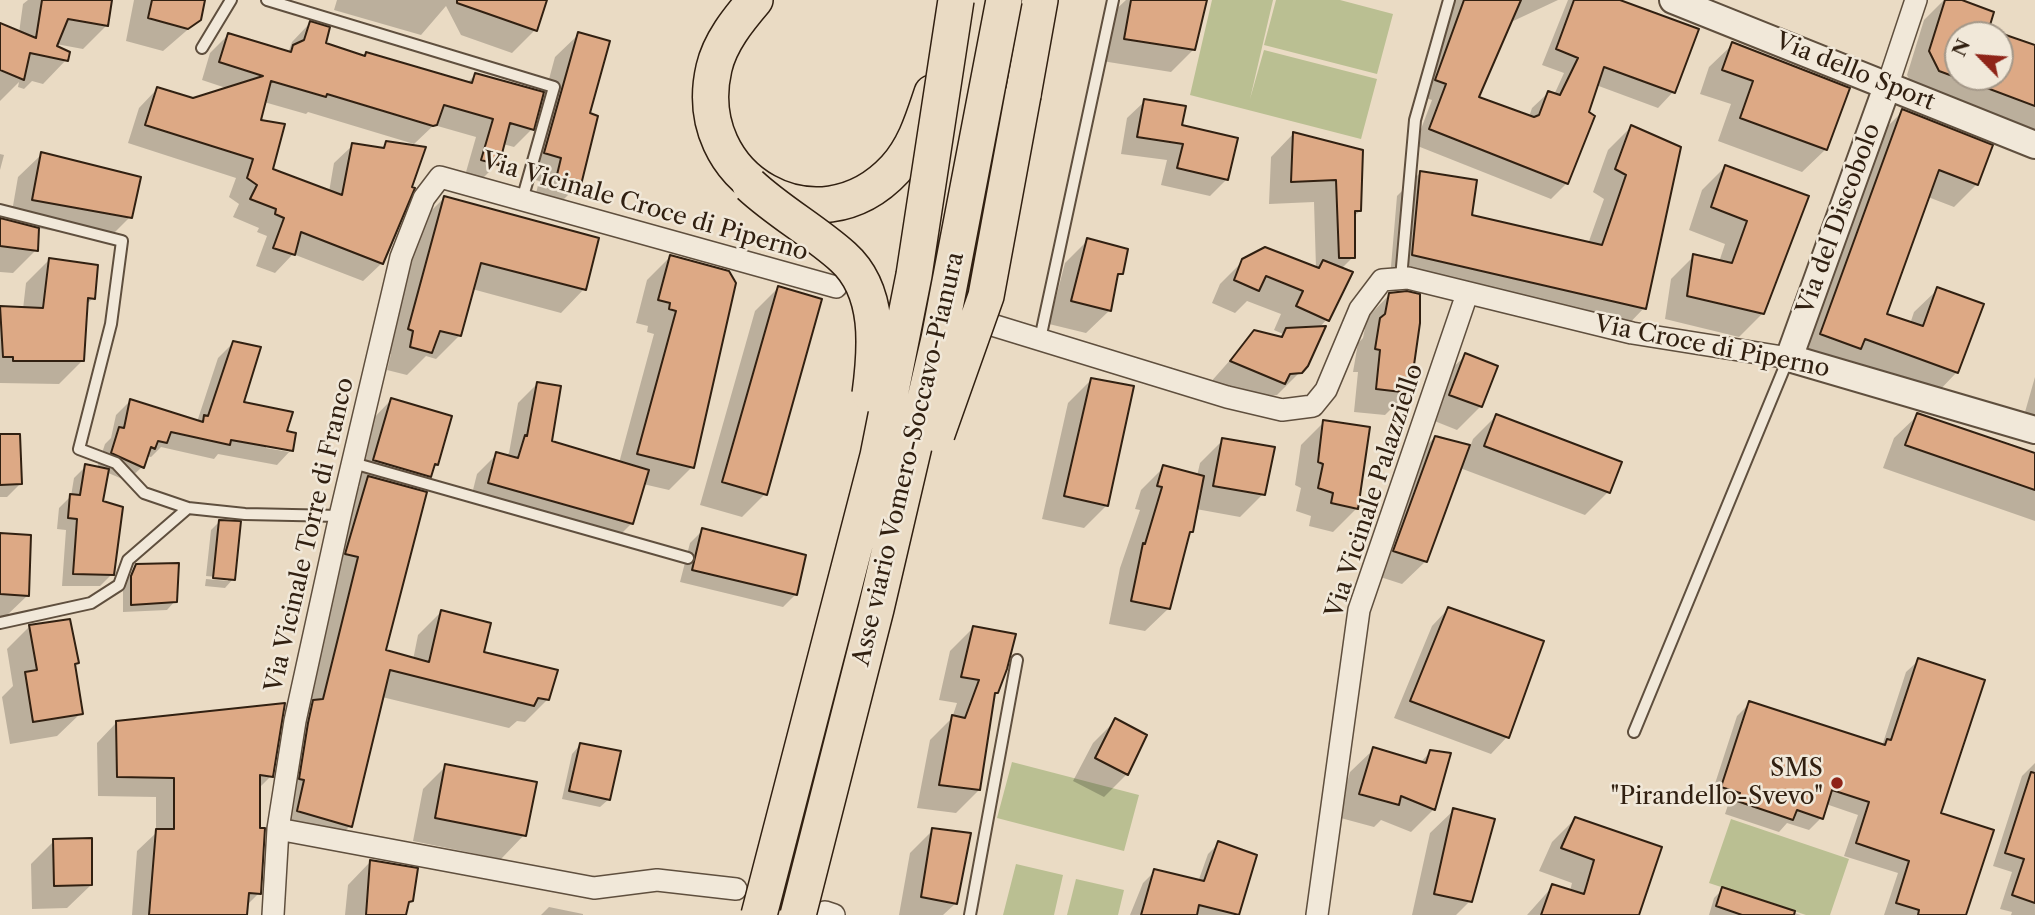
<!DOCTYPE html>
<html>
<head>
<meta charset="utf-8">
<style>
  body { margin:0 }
  #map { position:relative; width:2035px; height:915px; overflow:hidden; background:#eadbc4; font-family:"Libre Caslon Text",serif }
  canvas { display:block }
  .north { position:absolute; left:1944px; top:21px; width:70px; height:70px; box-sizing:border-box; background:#f1e8d9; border:2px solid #a49889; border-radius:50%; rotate:295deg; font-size:19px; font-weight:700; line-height:28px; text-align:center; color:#312011 }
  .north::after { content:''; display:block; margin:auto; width:24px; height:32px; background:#8f2418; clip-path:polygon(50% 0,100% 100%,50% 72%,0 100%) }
</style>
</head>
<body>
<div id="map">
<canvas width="2035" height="915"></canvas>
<div class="north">N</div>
</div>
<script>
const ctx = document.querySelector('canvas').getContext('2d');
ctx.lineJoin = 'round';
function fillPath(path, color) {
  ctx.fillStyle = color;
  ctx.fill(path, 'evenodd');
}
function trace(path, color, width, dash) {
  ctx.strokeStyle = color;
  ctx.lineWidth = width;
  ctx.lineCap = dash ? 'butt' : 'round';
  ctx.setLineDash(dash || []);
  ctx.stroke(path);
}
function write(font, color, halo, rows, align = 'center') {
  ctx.font = font + ' "Libre Caslon Text",serif';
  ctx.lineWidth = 5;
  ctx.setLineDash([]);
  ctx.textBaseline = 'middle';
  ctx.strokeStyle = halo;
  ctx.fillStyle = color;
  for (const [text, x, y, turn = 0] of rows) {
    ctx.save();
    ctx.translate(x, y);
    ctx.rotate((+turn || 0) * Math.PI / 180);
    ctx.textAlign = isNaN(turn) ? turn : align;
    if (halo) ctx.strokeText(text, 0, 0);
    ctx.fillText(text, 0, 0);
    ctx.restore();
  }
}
fillPath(new Path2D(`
  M1212,0H1273L1250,99L1264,50L1377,79L1361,139L1190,95Z
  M1276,0H1340L1393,14L1377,74L1264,45Z
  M1012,762L1139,795L1124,851L997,818Z
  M1731,819L1849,859L1830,915H1806L1709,883Z
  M1016,864L1063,875L1054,915H1003Z
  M1076,879L1124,890L1118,915H1067Z`), '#babf92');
fillPath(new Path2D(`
  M28,0H99L106,26L83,49L56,44L55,47L66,60L43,84L32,81L24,89L18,87L19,82L0,101V25L19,33L23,4Z
  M134,0H203L200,19L163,51L126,41Z
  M337,0H546L535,30L512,53L461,35L446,6L421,35L334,10Z
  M1126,0H1185L1194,49L1171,72L1102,61L1110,15Z
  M1454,0H1558L1509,23L1477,97L1529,117L1532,108L1548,93L1554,95L1564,73L1542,65L1568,0H1615L1696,30L1673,92L1658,108L1596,85L1567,183L1551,199L1415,145L1432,100L1420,96Z
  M1944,0H1957L1986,30L2035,46V137L1916,93L1907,75L1924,20ZM1958,35H2000V77H1958Z
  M310,23L324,44L364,57L467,83L475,75L545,94L555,57L579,34L588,115L579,184L556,207L534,202L539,181L522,176L537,124L514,147L503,144L497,164L479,182L464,179L476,137L434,125L414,144L308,112L306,114L264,102L259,121L271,170L329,192L334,163L353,145L381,149L387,143L382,263L363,281L293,254L275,273L256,266L267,236L257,232L259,228L233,217L239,204L229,197L236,178L128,143L139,108L157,89L193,100L229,89L202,80L210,53L228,35L288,53L292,42Z
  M1733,44L1826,149L1802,172L1718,141L1731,104L1700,94L1709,67Z
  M1145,101L1180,126L1227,179L1210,196L1161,185L1167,160L1121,154L1127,118Z
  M1903,111L1977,184L1954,207L1928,197L1885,315L1910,324L1914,312L1938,289L1957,372L1934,396L1798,357L1880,134Z
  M1631,127L1644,308L1621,332L1390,278L1397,196L1420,173L1470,216L1588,244L1604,199L1593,192L1608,150Z
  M1294,133L1361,151L1360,211L1353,217V257L1341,269L1327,319L1319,328L1301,371L1277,395L1271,396L1260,406L1209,384L1255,332L1278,338L1283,334L1274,330L1281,314L1247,301L1235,313L1212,303L1220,284L1243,261L1316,268L1314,202L1269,204L1271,157Z
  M0,154L4,155L0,170Z
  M42,154L130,217L107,240L37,228L36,250L13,273L0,272V220L10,223L18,177Z
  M1725,167L1807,197L1763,313L1739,337L1665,319L1671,279L1694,256L1719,262L1725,244L1689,230L1702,190Z
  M444,198L584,289L561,313L472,289L459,336L436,359L426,356L407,375L387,370L391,354L386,352L421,221Z
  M1088,240L1121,273L1116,279L1110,310L1086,333L1049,324L1065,263Z
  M670,257L728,272L692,467L669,490L643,484L632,523L612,543L470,502L477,474L497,454L506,456L509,453L518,403L537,384L550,443L619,463L654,334L647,332L648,326L636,323L647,280Z
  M49,260L93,298L86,305L82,361L59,384L0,383V308L23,309L26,283Z
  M778,288L765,494L742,517L700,505L755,311Z
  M1390,294L1408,392L1385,415L1354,412L1358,372H1353L1358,343L1363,338L1367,318Z
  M233,343L242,403L285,433L291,450L277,465L218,454L214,459L161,447L151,457L146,456L142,467L127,481L106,472L101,502L112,574L100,586H62L66,530L57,529L59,508L71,496L74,478L86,466L97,468L105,444L111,438L116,415L130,401L197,422L218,358ZM266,445L289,449V452L266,448Z
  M1466,355L1481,406L1457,430L1427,418L1442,378Z
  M2035,377V431L2021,426Z
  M1091,380L1107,505L1084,528L1042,519L1068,403Z
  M391,400L436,464L415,491L383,651L413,660L418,635L441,612L481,654L548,699L525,722L517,721L509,728L382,697L350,826L327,849L275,834L344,502L360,486L351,483L368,424Z
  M1918,415L2035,455V521L1883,468L1894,438Z
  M1496,416L1608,492L1585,515L1460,468L1426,561L1402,584L1371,574L1414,458L1437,435L1470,447L1473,439Z
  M1324,422L1368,428L1356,509L1333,532L1309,526L1311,516L1296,511L1301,488L1295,485L1301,445Z
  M0,436L20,484L7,497H0Z
  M1223,440L1263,494L1240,517L1196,509L1169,608L1145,631L1109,624L1120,568L1140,510L1135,509L1141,490L1164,467L1197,476L1200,463Z
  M220,521L233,579L225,588L205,586L206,579L228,581V578L206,576L211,530Z
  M703,530L796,594L783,607L680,582L690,543Z
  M0,535L28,595L4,618H0Z
  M137,565L175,601L167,610L123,612V586Z
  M1448,609L1542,642L1507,737L1491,754L1394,718L1432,626Z
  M30,626L77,663L73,666L81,713L57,736L10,744L2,697L13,686L7,649Z
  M973,628L996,692L993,696L979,790L956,813L917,808L930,740L952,718L957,703L939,700L950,651Z
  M1919,660L1939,814L1964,915H1884L1898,873L1844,856L1858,815L1826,804L1821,818L1809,830L1787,823L1779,832L1725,814L1728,805L1710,799L1737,716L1750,703L1882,746L1906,672Z
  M1116,720L1127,774L1104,797L1073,781L1093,743Z
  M116,723L271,776L258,789L259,893L246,906V915H132L137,851L156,833V797L98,796L97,743Z
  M580,745L609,799L600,807L562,799L572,754Z
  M1374,749L1420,763L1431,751L1434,809L1411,832L1381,820L1374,827L1337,817L1350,772Z
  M2035,763V915H2011L2012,912L2000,909L2012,872L1993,866L2022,776Z
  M446,766L524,835L501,859L413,841L423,789Z
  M1454,810L1470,901L1456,915H1412L1430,833Z
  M1575,819L1637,915H1527L1553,886L1570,891L1572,883L1539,871L1552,842Z
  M933,830L956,903L943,915H899L910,853Z
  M54,841L91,885L67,908L32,909L31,864Z
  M1219,843L1255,856L1237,915H1130L1143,883L1155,871L1198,882L1208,854Z
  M371,861L412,900L406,905L405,915H345L348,885Z
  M1723,889L1801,915H1709L1714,898Z
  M549,907L583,914V915H541Z`), '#0003');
const building = new Path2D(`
  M42,0H112L108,26L68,19L57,46L70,52L68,61L30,53L24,80L0,70V23L36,38Z
  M152,0H205L201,20L188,29L148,18Z
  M457,0H547L537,31L457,3Z
  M1131,0H1207L1195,50L1124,39Z
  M1464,0H1521L1479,97L1534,117L1539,115L1548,91L1560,95L1578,58L1556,49L1574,0H1620L1699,29L1675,93L1604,67L1589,112L1595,116L1568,184L1429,129L1446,84L1435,80Z
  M1945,0H1962L1994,12L1987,35H1958V78L1939,71L1929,51Z
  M310,21L330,27L326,43L365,56L366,52L472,83L475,73L544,92L534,130L510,123L499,165L481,160L493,119L444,105L437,125L433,126L327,94L326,97L271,81L261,120L285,124L273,169L342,195L352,143L384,148L386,141L426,147L412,187L415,188L383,264L301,232L295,255L273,248L284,218L275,214L276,209L250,199L257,185L247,178L253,159L145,125L157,87L193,98L263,76L219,62L228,33L291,52L293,45L304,40Z
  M578,32L610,41L590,113L598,116L581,185L556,179L561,158L544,153Z
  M2000,33L2035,45V106L1963,79L2000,77Z
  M1732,42L1850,88L1827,150L1740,118L1753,81L1722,70Z
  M1144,99L1186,106L1182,125L1238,138L1228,180L1177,168L1183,144L1137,137Z
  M1902,109L1993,145L1978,185L1939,170L1887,314L1923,326L1937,287L1984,304L1958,373L1865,339L1861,349L1820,334Z
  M1631,125L1681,147L1646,309L1412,255L1420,171L1477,180L1472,215L1602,245L1626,175L1615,169Z
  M1293,132L1363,150L1361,211H1355V258H1339L1336,180L1291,182Z
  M41,152L141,177L132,218L32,200Z
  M1725,165L1809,196L1764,314L1687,296L1693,254L1732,263L1747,221L1711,207Z
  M444,196L599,238L586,290L481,263L461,336L440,331L432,353L410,347L413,331L408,329Z
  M0,218L39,228L38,251L0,246Z
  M1087,238L1128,249L1123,274H1118L1111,311L1071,301Z
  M1265,247L1319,268L1323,260L1353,272L1329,321L1296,306L1303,291L1266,276L1259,291L1234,280L1242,259Z
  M670,255L729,271L736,283L694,468L637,454L676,311L669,309L670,303L658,300Z
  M49,258L98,265L95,299L88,298L84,361H13V357H3L0,306L43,308Z
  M778,286L822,299L767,495L722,482Z
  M1407,291L1420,294V323L1410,393L1376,389L1380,350L1375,349L1380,318L1385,314L1389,293Z
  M1326,326L1308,366L1302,373L1290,374L1285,384L1230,361L1254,330L1282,337L1286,328Z
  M233,341L261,347L244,402L293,412L287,431L296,433L293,451L231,440L230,445L171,432L167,443L158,441L155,449L151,447L144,468L111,453L119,427L124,428L130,399L203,422L204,415L208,416Z
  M1465,353L1498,366L1482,407L1449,395Z
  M1091,378L1134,386L1108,506L1064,496Z
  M537,382L561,386L552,441L649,470L633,524L488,483L496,452L518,458L525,435L527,436Z
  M391,398L452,416L438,465L435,464L431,477L373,460Z
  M1917,413L2035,453V490L1905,445Z
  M1496,414L1622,462L1610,493L1484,446Z
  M1323,420L1370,427L1358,509L1331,503L1333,493L1318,488L1323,464L1318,462Z
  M0,434H20L22,484L0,485Z
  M1435,436L1470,445L1427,562L1393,551Z
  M1222,438L1275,447L1265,495L1213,486Z
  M85,464L109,469L103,501L123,507L114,575L73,574L77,519L68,518L70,494L80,495Z
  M1163,465L1204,476L1193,532H1190L1170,609L1131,601L1143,543L1145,544L1162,487L1157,486Z
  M368,476L427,492L386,650L429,662L441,610L491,623L484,652L558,670L549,700L538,698L534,706L390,670L352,827L297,811L304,780L299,779L308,723L313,700L323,699L358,557L345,554Z
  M219,520L241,521L235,580L213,578Z
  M702,528L806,555L797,595L692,570Z
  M0,533L31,535L29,596L0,594Z
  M179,563L177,602L131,605V576L136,564Z
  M1448,607L1544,641L1509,738L1410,701Z
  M70,619L79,663L75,664L83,714L33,722L25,672L37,670L29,625Z
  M973,626L1016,634L1007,669L998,693H995L980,790L939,785L952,715L965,718L979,680L961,677Z
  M1918,658L1985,680L1941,813L1994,830L1966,915H1918L1919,910L1896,903L1909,861L1856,843L1869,802L1832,790L1823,819L1797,810L1793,820L1737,801L1740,793L1721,787L1749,701L1885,745L1887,739L1891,740Z
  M285,703L273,777L260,775V828H265L261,894L249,893L247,915H149L156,829H174V778L117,777L116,721Z
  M1115,718L1147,735L1128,775L1095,758Z
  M580,743L621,751L610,800L569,791Z
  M1373,747L1426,763L1430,750L1451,753L1435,810L1401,796L1399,805L1359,794Z
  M445,764L537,782L526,836L435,818Z
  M2031,772L2035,773V903L2012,895L2024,859L2005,853Z
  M1453,808L1495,819L1472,902L1434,894Z
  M1575,817L1662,847L1639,915H1541L1552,884L1584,894L1594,860L1561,848Z
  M932,828L971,833L957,904L921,897Z
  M92,838V885L54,886L53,839Z
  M1218,841L1257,855L1239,915L1199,905L1197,915H1141L1154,869L1204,881Z
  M370,860L418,868L413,901L409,902L406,915H366Z
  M1722,887L1795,911L1794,915H1742L1716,906Z`);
fillPath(building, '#dda985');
trace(building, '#312011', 2);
const service = new Path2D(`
  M267,0L554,87L522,200
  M202,48L231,0
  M0,210L122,241L111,324L79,449L116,463L144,493L188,508
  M1401,278L1415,120L1449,0
  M1040,339L1113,0
  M353,463L688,558
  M0,623L91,603L119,585L128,560L188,508L245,514L340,516
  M1634,732L1788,359
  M970,915L1017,660`);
const minor = new Path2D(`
  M1888,84L1916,0
  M989,324L1227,397L1282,410L1313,406L1326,390L1360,309L1382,280L1408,278L1632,333L1789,358
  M278,829L594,888L657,880L736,889
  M825,912L834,915
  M273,915L278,829L295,721L340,516L401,257L424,198L440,177L836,287
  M1317,915L1359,610L1467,294`);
const tertiary = new Path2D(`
  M1673,0L2035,145
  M1888,84L1789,358L2035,430`);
const trunk = new Path2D(`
  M755,0C738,20 720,42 714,68C688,180 818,252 895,169C915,147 923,120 932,93
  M1023,95L1040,0`);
trace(service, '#5f4f3e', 14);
trace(minor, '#5f4f3e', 24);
trace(tertiary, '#5f4f3e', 30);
trace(trunk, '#312011', 38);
trace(service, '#f1e8d9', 10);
trace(minor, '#f1e8d9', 21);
trace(tertiary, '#f1e8d9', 26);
trace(trunk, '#eadbc4', 35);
const trunkBridge = new Path2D(`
  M750,185C779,212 814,231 843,257C881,291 876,349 870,394
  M937,434L986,296L1023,95
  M759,915L878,456L914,275L956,0
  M798,915L876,609L939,339L1004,0`);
trace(trunkBridge, '#312011', 38, []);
trace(trunkBridge, '#eadbc4', 35);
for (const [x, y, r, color] of [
  [1837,783,7,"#8f2418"]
]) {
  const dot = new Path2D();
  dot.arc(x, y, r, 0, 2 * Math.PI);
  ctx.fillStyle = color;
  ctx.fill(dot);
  trace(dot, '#f1e8d9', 2.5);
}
write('24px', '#312011', '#f1e8d9', [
  ["Via dello Sport",1855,72,22],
  ["Via Vicinale Croce di Piperno",645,207,16],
  ["Via del Discobolo",1839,219,-70],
  ["Via Croce di Piperno",1712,347,11],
  ["Asse viario Vomero-Soccavo-Pianura",909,459,-77],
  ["Via Vicinale Palazziello",1375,491,-72],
  ["Via Vicinale Torre di Franco",310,535,-77]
]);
write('24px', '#312011', '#f1e8d9', [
  ["SMS",1823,769],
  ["\"Pirandello-Svevo\"",1823,797]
], 'right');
</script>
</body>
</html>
